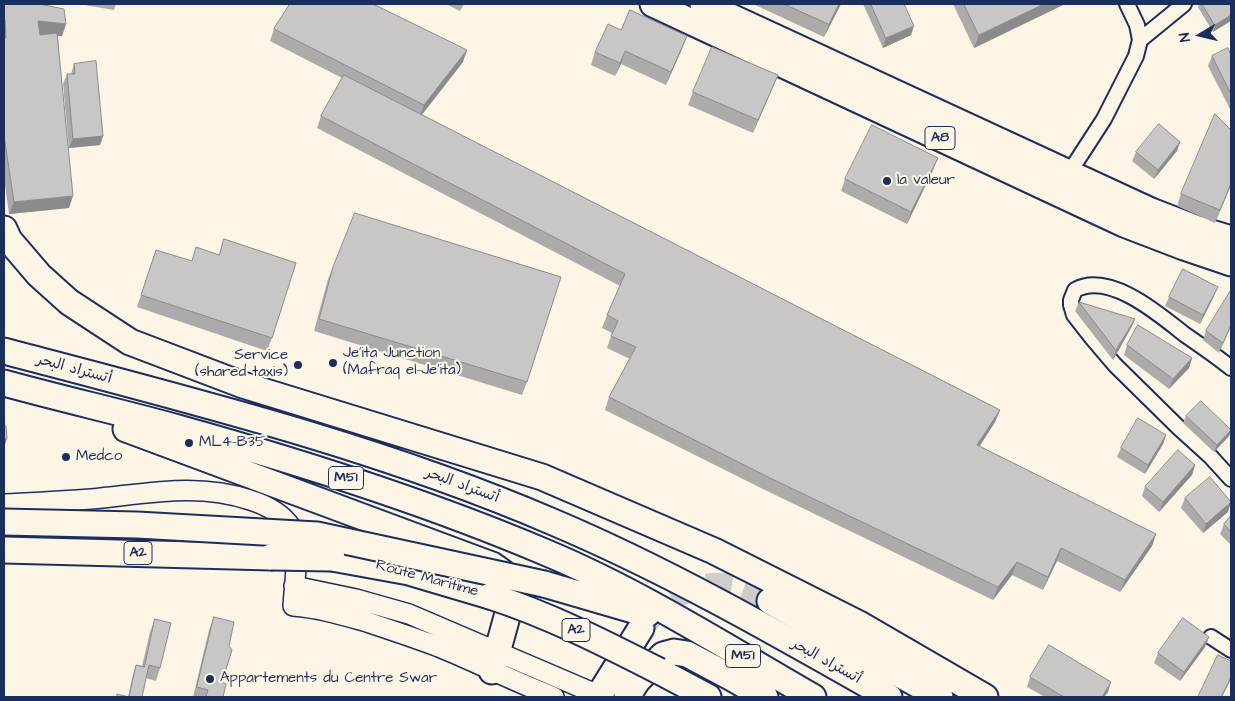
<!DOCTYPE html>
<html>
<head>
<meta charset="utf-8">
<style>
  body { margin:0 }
  #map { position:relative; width:1235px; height:701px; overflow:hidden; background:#fcf5e5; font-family:"Architects Daughter",sans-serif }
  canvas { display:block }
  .frame { position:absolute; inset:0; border:5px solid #1b2f5e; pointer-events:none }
  .north { position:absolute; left:1175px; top:10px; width:50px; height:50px; -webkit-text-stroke:4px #fcf5e5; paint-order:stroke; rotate:261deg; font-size:14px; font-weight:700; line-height:20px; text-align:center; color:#1b2f5e }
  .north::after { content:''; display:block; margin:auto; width:18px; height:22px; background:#1b2f5e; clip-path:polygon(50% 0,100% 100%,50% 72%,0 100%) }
</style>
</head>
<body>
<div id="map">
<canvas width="1235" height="701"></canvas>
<div class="frame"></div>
<div class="north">N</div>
</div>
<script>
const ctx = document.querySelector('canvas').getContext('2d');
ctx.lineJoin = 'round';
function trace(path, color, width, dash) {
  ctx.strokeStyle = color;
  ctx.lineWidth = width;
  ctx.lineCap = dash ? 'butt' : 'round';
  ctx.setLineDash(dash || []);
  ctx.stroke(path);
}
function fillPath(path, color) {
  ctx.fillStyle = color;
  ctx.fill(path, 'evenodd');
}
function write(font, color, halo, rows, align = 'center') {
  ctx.font = font + ' "Architects Daughter","Playpen Sans Arabic",sans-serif';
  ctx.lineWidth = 4;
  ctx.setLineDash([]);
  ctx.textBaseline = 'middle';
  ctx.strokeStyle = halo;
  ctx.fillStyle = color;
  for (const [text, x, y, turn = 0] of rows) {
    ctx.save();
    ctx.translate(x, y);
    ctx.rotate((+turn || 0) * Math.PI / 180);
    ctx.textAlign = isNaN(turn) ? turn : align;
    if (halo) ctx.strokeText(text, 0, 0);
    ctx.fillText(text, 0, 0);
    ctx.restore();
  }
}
trace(new Path2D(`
  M645,623C651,617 657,609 664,603C681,589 712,582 734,587C746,591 758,596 770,601`), '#cfcdca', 25, [25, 12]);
const street = new Path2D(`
  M1140,40L1184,4
  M1069,173L1104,119L1136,56L1140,40L1137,25L1127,4
  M1231,368C1216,356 1200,345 1184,334C1159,314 1109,271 1075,290L1071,300V305L1074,315L1092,338L1115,365L1178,427L1210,456L1231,479
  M1211,637L1231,650`);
const secondary = new Path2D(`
  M4,504C33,503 62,501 91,499C146,494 197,482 250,500C266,505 281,512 291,527C301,544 294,586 293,606C319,608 342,615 367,622C391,630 415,638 439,647C478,663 515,682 554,697
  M294,586L356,599L409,614L603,697`);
const highway = new Path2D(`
  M653,4L1124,224L1184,247L1231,263
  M703,4L1151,211L1195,228L1231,239
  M4,229L9,240L39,275L69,302L130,342L243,385L542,477L714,551L861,625L985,697
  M4,351C189,400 376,446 553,522C669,571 780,635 889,697
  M4,383C62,399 120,412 178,428C304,463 427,502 547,553C640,592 726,647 813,697
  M126,429L492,565C506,574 511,578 513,595L492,671
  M4,550L271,557
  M332,558L409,572L490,596
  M544,584L647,614
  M770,601L940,697
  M659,671L708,697
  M598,697L641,628
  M627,697L637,681L663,655L674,652L687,654L732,678L765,697`);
trace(street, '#1b2f5e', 18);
trace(secondary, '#1b2f5e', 22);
trace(highway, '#1b2f5e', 29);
trace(street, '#fcf5e5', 14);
trace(secondary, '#fcf5e5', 19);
trace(highway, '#fcf5e5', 25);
const highwayBridge = new Path2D(`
  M4,522L137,525L317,535L544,584
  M271,557L332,558
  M490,596C549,615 604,643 659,671`);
trace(highwayBridge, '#1b2f5e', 29, []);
trace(highwayBridge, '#fcf5e5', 25);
fillPath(new Path2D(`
  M4,4L66,24L62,36H58L69,208L9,214L4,178Z
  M78,4H116L114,10Z
  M446,4H464L460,11Z
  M753,4H841L824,37Z
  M863,4H904L911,35L883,48Z
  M953,4H1065L974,48Z
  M1199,4H1231L1213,32L1198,7Z
  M274,29L463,62L422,115L1000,410L995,422L979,447L1156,534L1152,546L1120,592L1057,561L1043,590L1012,575L993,600L765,490L605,410L609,397L630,359L607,348L612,333L602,328L607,315L620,286L317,128L321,116L342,78L270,41Z
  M621,30L682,49L666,85L621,64L615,76L591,65L595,52Z
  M1231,55V111L1208,66L1212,56Z
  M74,64L103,136L100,145L69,148L63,84L67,74H71Z
  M778,75L753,133L688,105L693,92Z
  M1231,130V185L1215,223L1177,206L1181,194Z
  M1177,151L1154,179L1132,161L1136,152Z
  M933,170L907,224L841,191L845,179Z
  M156,250L272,338L267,351L137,307Z
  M333,267L527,382L522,395L314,331L328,279Z
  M1214,296L1200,324L1165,306L1169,297Z
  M1079,302L1135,319L1131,328L1113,360L1075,311Z
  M1231,326L1219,353L1203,340L1206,331Z
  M1127,345L1192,358L1189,368L1169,389L1124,355Z
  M1186,416L1231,430L1229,436L1214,452L1183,423Z
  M1166,435L1163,444L1145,474L1117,457L1121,448Z
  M1195,465L1192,475L1159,512L1142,496L1145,487Z
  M1185,498L1228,512L1203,533L1181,508Z
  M1231,516V545L1220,534L1224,524Z
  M214,617L229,646L222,682L223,697H193L209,630Z
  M155,619L160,668L156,681L146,678L142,697H116L117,694L128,697L132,678L136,665L142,666L150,632Z
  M1205,647L1180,681L1154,663L1158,653Z
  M1030,677L1108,692L1104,697H1045L1027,687Z`), '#acabaa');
fillPath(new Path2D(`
  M839,4H841L824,37L829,24Z
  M1044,4H1065L974,48L979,35Z
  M1231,15V21L1213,32L1215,25Z
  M38,21L66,24L62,36L34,34Z
  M914,26L911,35L883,48L886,38Z
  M687,36L682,49L666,85L671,72Z
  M467,50L463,62L419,118L424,105Z
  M625,51L621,64L615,76L620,63Z
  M778,75L773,87L753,133L758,120Z
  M103,136L100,145L69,148L73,139Z
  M1180,142L1177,151L1154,179L1158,170Z
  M938,158L933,170L907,224L911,212Z
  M1231,183V185L1215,223L1220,210Z
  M73,196L69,208L9,214L14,202Z
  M1218,287L1214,296L1200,324L1203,315Z
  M1135,319L1131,328L1113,360L1116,350Z
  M1231,325V326L1219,353L1223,343Z
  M1192,358L1189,368L1169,389L1173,379Z
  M1000,410L995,422L972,458L977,445Z
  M1231,430L1229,436L1214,452L1217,445Z
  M1166,435L1163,444L1145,474L1148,465Z
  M4,439H7L4,448Z
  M1195,465L1192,475L1159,512L1163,502Z
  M1231,502L1228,512L1203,533L1206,524Z
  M1156,534L1152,546L1120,592L1125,580Z
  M1061,548L1057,561L1043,590L1048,577Z
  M1017,562L1012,575L993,600L998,587Z
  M1209,637L1205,647L1180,681L1184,672Z
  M1231,677V679L1222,697H1221Z
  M1111,682L1108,692L1104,697H1102Z`), '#8c8b8b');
const building = new Path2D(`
  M4,4H39L64,9L66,24L38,21L40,35L57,33L73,196L14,202L4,136V38H6L5,20H4Z
  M290,4H373L467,50L424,105L274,29Z
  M784,4H839L829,24Z
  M871,4H904L914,26L886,38Z
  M964,4H1044L979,35Z
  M1202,4H1231V15L1215,25Z
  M630,10L687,36L671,72L625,51L620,63L595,52L608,24L621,30Z
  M712,47L778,75L758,120L693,92Z
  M1228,48L1231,55V94L1212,56Z
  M96,61L103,136L73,139L67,74H75L74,64Z
  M344,75L1000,410L977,445L1156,534L1125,580L1061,548L1048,577L1017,562L998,587L770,478L609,397L636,347L611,336L618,321L607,315L625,274L321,116Z
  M1215,114L1231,130V183L1220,210L1181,194Z
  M1159,124L1180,142L1158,170L1136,152Z
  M872,125L938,158L911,212L845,179Z
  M355,213L561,277L527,382L319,319L333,267Z
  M224,239L296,263L272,338L141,295L156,250L192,261L196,247L219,255Z
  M1183,269L1218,287L1203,315L1169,297Z
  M1231,290V325L1223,343L1206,331Z
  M1079,302L1135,319L1116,350Z
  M1138,325L1192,358L1173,379L1127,345Z
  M1201,401L1231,430L1217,445L1186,416Z
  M1138,418L1166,435L1148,465L1121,448Z
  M4,426H6L7,439H4Z
  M1178,450L1195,465L1163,502L1145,487Z
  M1210,477L1231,502L1206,524L1185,498Z
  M1231,516V532L1224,524Z
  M214,617L234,622L229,646L232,650L222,682L226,684L223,697H206L208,690L197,687Z
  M1183,618L1209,637L1184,672L1158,653Z
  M155,619L171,623L160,668L149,665L142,697H117V694L129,697L136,665L144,667Z
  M1049,645L1111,682L1102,697H1064L1030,677Z
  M1218,655L1231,661V677L1221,697H1198Z`);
fillPath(building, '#c8c7c6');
trace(building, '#8c8b8b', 1);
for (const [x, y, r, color] of [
  [887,181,5,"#1b2f5e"],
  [333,363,5,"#1b2f5e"],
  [298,365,5,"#1b2f5e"],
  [189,443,5,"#1b2f5e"],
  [66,457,5,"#1b2f5e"],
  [210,679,5,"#1b2f5e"]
]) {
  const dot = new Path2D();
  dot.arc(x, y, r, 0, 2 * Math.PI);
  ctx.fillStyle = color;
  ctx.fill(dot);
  trace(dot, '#fcf5e5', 2);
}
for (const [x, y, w] of [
  [940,138,30],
  [346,478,35],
  [138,553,28],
  [576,630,28],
  [743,656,35]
]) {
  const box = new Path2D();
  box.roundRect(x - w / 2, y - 11.5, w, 23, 4);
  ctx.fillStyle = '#fcf5e5';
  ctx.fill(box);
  trace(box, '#1b2f5e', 1);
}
write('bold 14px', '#1b2f5e', null, [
  ["A8",940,138],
  ["M51",346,478],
  ["A2",138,553],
  ["A2",576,630],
  ["M51",743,656]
]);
write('15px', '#1b2f5e', '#fcf5e5', [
  ["la valeur",897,181],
  ["Je'ita Junction",343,354],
  ["(Mafraq el-Je'ita)",343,371],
  ["Service",288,356,"right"],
  ["(shared taxis)",288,373,"right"],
  ["ML4-B35",199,443],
  ["Medco",76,457],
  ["Appartements du Centre Swar",220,679]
], 'left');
write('15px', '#1b2f5e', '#fcf5e5', [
  ["أتستراد البحر",74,370,15],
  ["أتستراد البحر",462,486,20],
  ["Route Maritime",427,579,15],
  ["أتستراد البحر",826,662,29]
]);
</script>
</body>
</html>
